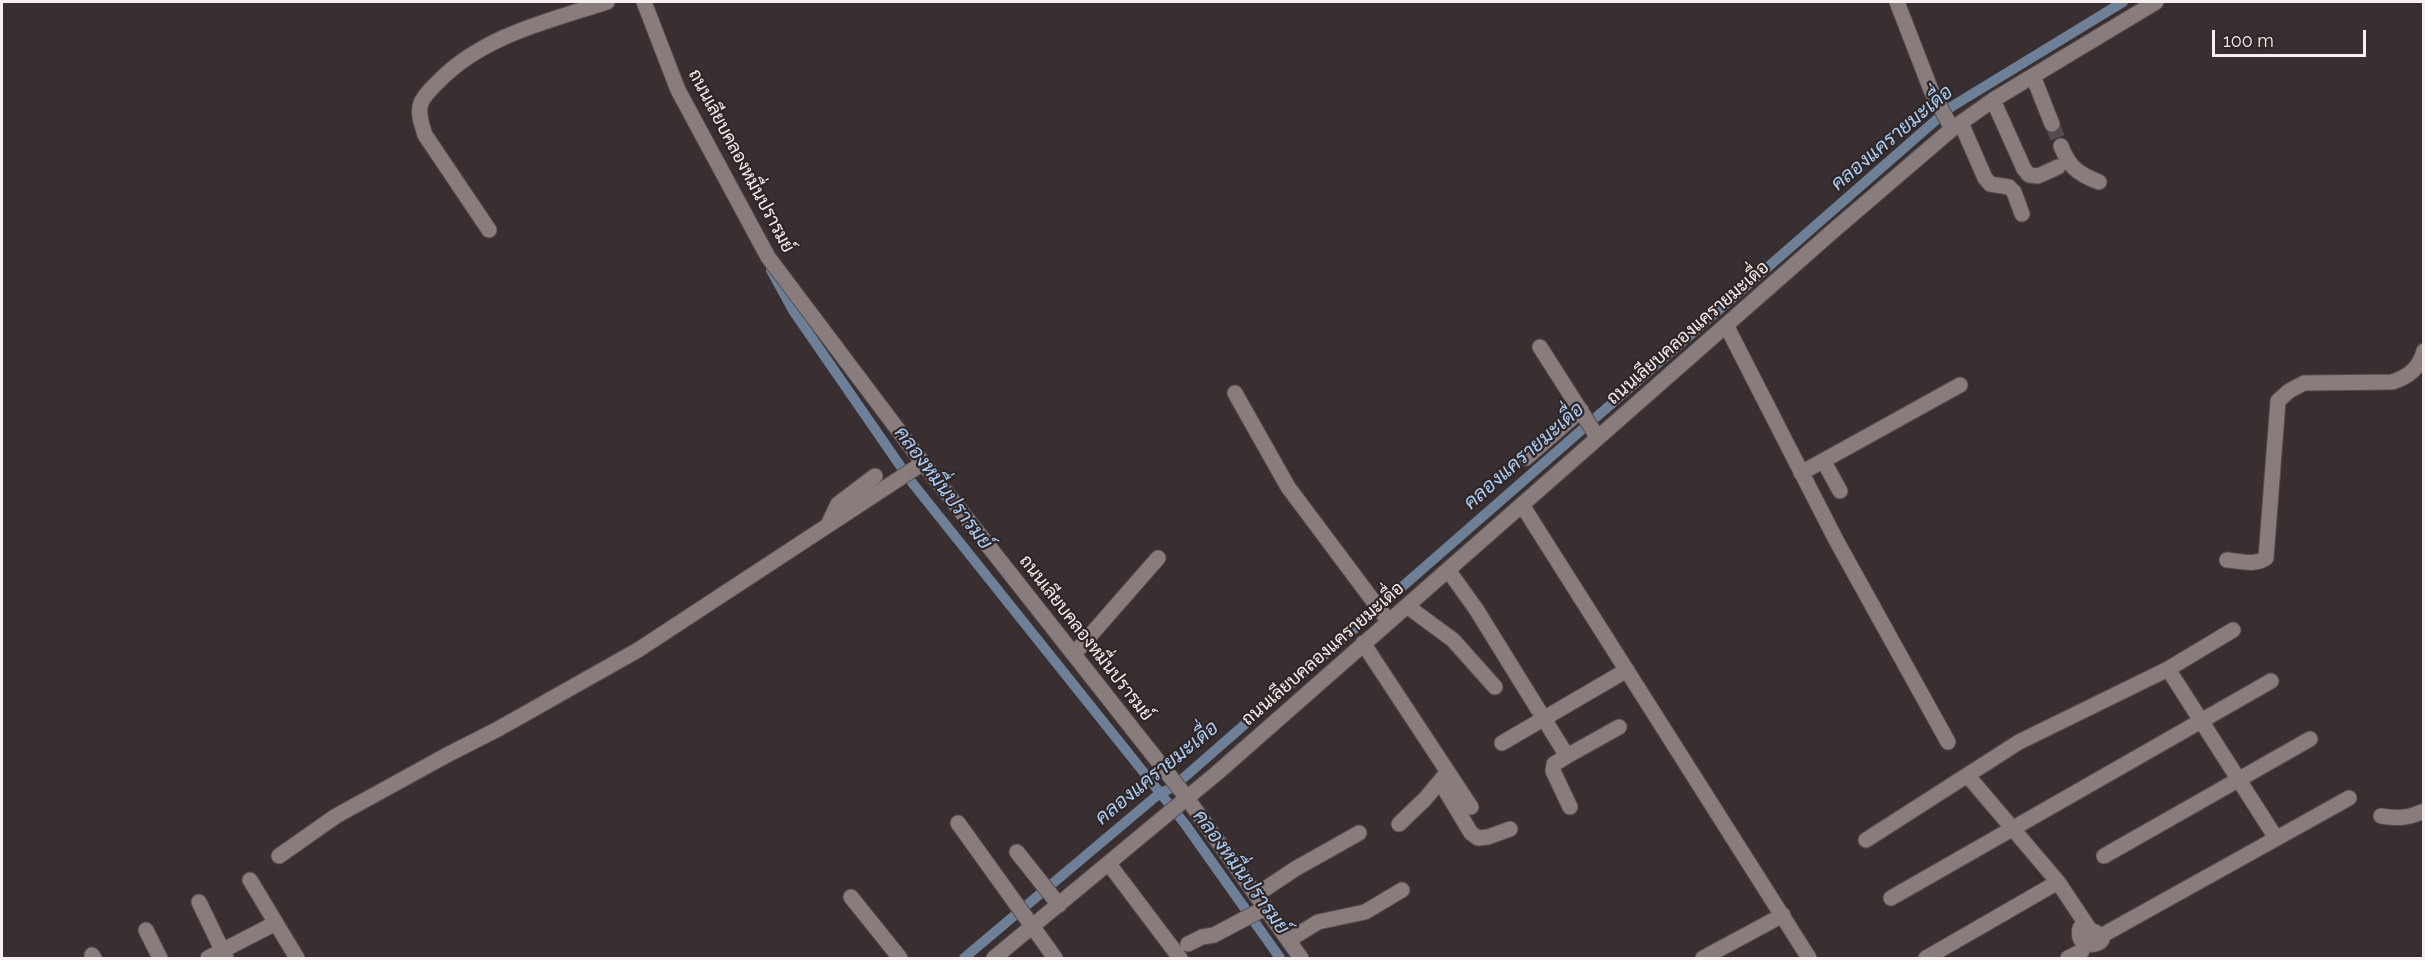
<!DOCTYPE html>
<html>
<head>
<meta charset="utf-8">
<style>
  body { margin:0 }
  #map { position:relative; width:2425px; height:960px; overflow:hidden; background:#3a2f30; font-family:Raleway,sans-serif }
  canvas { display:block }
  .frame { position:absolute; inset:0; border:3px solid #f7f0f1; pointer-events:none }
  .scale { position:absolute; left:2212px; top:30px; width:154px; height:27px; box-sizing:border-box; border:3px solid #f7f0f1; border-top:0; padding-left:8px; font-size:18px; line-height:21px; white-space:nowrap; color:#f7f0f1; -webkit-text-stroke:4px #302626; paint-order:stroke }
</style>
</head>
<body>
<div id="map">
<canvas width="2425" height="960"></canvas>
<div class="frame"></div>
<div class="scale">100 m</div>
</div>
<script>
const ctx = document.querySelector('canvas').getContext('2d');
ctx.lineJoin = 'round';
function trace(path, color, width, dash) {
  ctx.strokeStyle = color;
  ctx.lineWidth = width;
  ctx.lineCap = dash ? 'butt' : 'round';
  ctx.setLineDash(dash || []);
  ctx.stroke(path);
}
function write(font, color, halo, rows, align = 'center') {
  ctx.font = font + ' Raleway,Sarabun,sans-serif';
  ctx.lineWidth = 4.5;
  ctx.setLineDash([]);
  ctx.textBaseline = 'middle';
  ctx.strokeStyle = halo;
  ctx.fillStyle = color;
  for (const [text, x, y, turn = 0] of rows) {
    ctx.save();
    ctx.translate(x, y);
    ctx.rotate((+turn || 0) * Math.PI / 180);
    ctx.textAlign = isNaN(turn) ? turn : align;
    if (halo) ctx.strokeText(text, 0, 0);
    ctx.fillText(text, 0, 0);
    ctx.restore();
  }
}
trace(new Path2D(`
  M771,270L794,312L910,480L1185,824L1280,958
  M964,958L1160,793L1172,788L1951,107L2123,2`), '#6d8097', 10);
trace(new Path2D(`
  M2052,124L2061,146`), '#564c4d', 15, [15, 8]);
const minor = new Path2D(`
  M644,2L678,90L768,257L923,463L1187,798L1301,958
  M1897,2L1931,90L1952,129
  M2033,76L2052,124
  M1993,100L2024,169L2029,175L2038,176L2058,167
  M1961,123L1985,178L1990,184L2009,187L2014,192L2022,214
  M2061,146C2069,167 2078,174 2099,182
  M489,230L425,135C422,125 417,113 421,103C424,95 432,88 438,82C482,36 548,21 607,2
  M1726,325L1836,540L1948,742
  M1540,347L1598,438
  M1235,393L1288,487L1389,622
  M1526,458L1581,410
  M1824,462L1840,491
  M1801,473L1960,385
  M1522,505L1809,958
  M828,525L838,504L875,476
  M2227,560C2240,561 2255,566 2266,558L2278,401L2289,391L2304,383L2392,382C2408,377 2419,369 2424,351
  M1448,570L1476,609L1567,756L1554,764L1553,771L1570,807
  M1407,606L1453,640L1495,687
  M1363,643L1471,807
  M1074,654L1158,558
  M2168,669L2276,838
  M1502,743L1627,670
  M1567,756L1619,727
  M1968,776L2058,882L2090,930
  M1441,783L1471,833L1478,838L1488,837L1510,829
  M2381,816C2398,819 2408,818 2424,811
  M958,823L1055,958
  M1399,824L1425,799L1446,774
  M1866,840L2019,742L2168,669L2233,630
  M1017,852L1059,905
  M279,856L336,816L447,755L498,729L638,650L923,463
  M2104,856L2310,739
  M1109,864L1180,958
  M250,880L297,958
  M1256,895L1295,869L1359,833
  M851,897L900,958
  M1891,898L2271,681
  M199,902L226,958
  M2080,928C2133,937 2073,960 2080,928Z
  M146,930L160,958
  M2101,936L2349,798
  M1289,940L1318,922L1365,912L1402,890
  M1188,944L1202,937L1214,935L1265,908
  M92,955L94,958
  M208,958L274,924
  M994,958L1217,773L1833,231L1952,129L1993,100L2156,2
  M1703,958L1783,915
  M1926,958L2058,882
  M2068,958L2082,951`);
trace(minor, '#544c4c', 17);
trace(minor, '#897c7d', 15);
write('18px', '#f7f0f1', '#302626', [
  ["ถนนเลียบคลองหมื่นปรารมย์",741,161,62],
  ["ถนนเลียบคลองแครายมะเดื่อ",1688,333,-41],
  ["ถนนเลียบคลองหมื่นปรารมย์",1086,638,52],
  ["ถนนเลียบคลองแครายมะเดื่อ",1323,654,-41]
]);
write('italic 20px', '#a8cdf7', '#302626', [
  ["คลองแครายมะเดื่อ",1892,138,-40],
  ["คลองแครายมะเดื่อ",1524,456,-41],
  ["คลองหมื่นปรารมย์",943,488,53],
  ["คลองแครายมะเดื่อ",1157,773,-39],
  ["คลองหมื่นปรารมย์",1241,872,54]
]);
</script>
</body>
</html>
